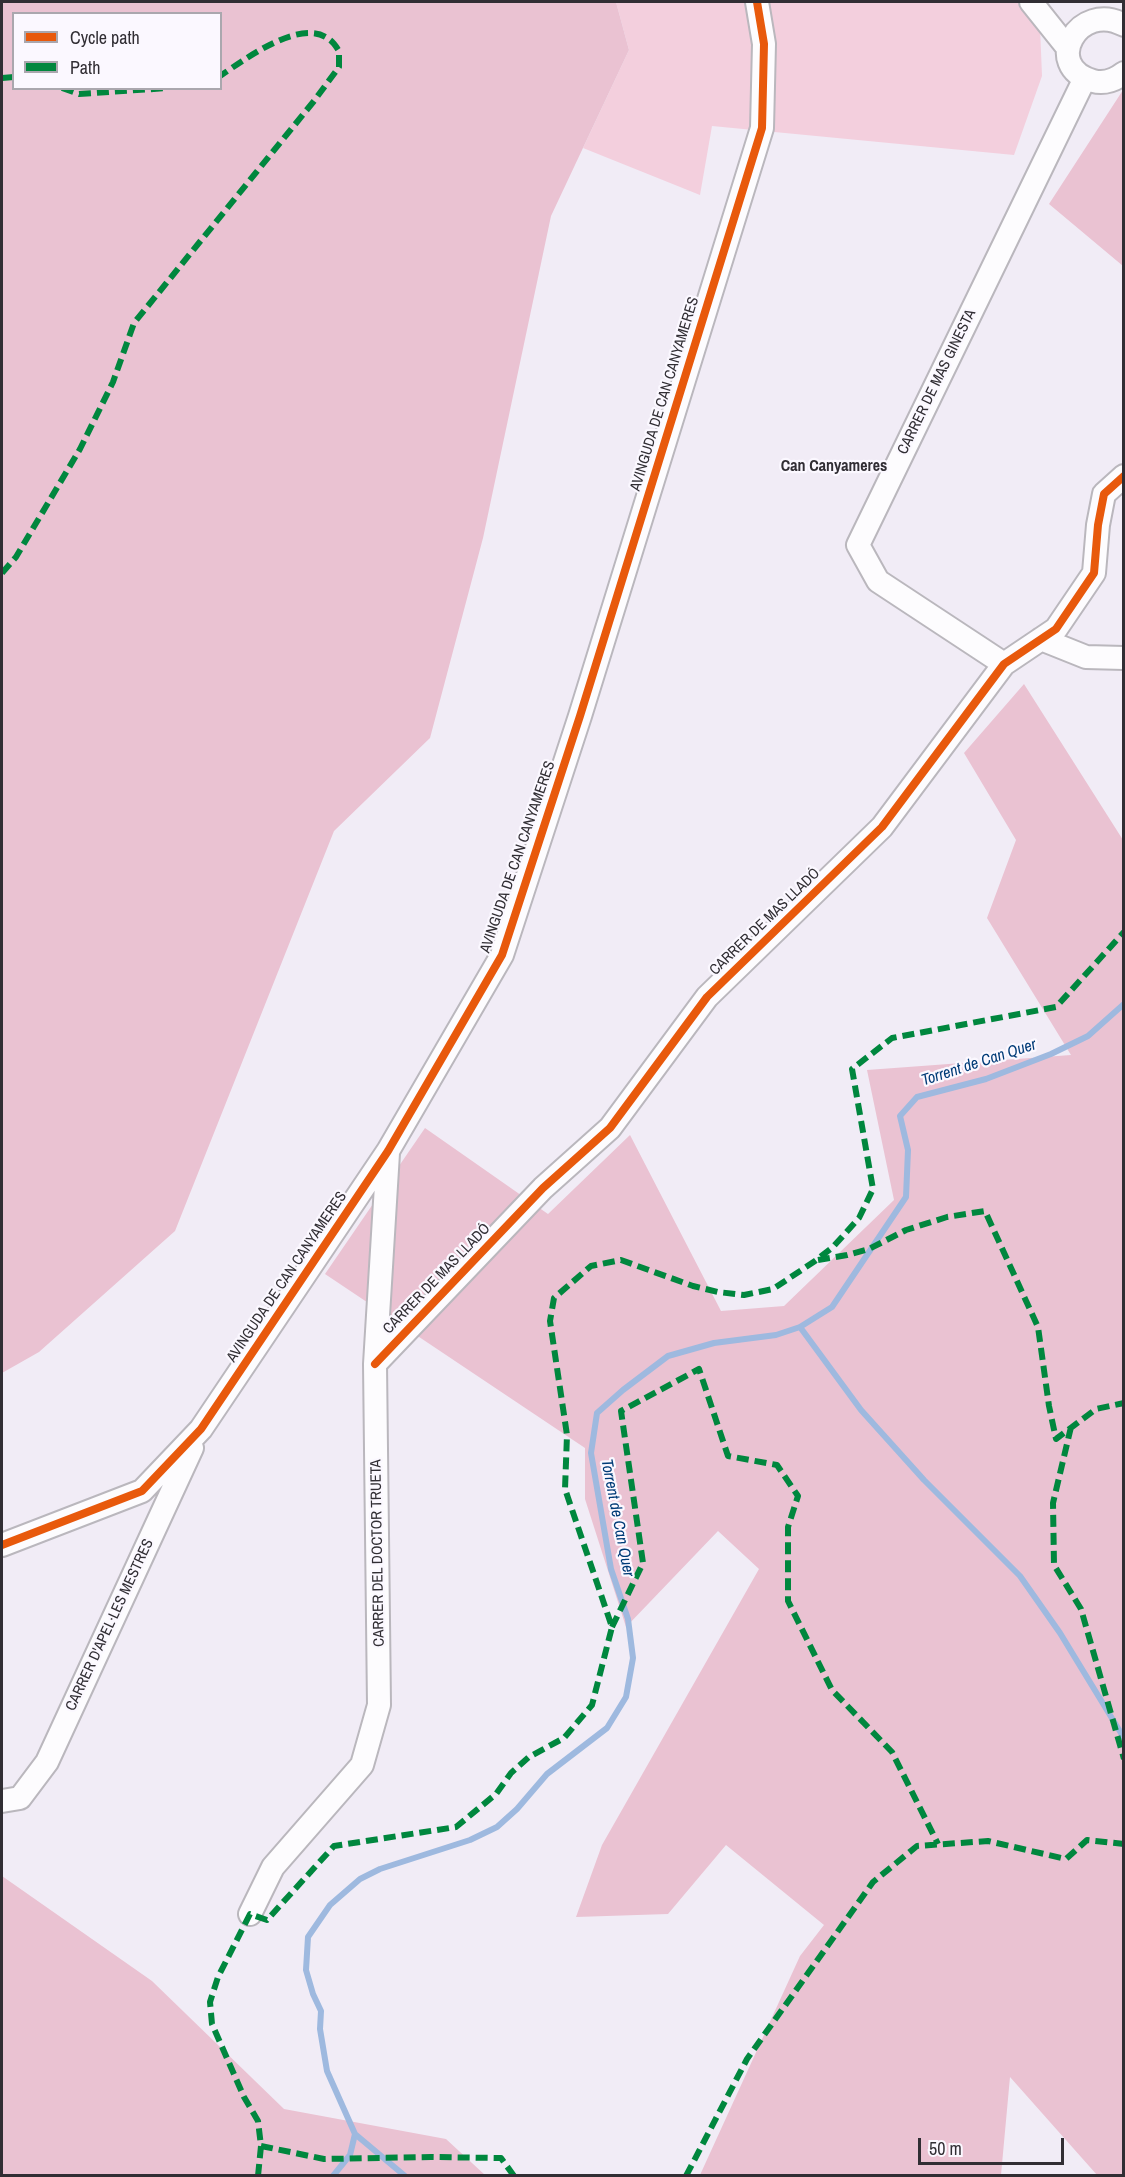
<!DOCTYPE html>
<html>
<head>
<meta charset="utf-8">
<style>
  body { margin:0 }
  #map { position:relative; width:1125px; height:2177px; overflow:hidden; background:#f1ecf6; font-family:"Archivo Narrow",sans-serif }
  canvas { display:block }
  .frame { position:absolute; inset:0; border:3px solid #312e34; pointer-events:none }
  .legend { position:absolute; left:12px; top:12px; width:210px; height:78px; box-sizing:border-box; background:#fbf8ff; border:2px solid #aaa7ae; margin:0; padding:8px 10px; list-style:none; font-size:18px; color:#312e34 }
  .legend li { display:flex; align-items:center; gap:12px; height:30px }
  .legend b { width:30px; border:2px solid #aaa7ae }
  .scale { position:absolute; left:918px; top:2138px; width:146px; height:27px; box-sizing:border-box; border:3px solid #312e34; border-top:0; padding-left:8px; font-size:18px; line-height:21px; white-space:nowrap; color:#312e34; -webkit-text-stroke:4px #fbf8ff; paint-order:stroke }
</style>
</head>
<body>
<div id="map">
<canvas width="1125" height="2177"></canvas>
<div class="frame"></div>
<ul class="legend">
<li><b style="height:8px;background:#e8590c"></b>Cycle path</li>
<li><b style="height:8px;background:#00873e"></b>Path</li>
</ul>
<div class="scale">50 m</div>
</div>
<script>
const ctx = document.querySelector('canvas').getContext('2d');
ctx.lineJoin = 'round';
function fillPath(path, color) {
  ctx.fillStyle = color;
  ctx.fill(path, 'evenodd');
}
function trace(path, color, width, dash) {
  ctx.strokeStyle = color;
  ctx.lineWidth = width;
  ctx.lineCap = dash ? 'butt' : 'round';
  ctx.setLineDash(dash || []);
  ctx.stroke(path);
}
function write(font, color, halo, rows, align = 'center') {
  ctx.font = font + ' "Archivo Narrow",sans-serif';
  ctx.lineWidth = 4.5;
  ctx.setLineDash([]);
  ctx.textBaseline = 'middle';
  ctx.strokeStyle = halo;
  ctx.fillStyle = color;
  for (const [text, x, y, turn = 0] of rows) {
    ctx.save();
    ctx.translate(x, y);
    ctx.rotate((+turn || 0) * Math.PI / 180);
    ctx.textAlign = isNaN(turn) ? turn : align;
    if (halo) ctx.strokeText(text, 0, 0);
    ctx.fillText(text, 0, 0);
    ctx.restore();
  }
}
fillPath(new Path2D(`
  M616,2H1039L1042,76L1014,155L712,126L700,195L583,148L629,50Z`), '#f3cfdd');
fillPath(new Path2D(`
  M2,2H616L629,50L551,216L483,538L430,738L334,831L175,1231L39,1352L2,1373ZM14,14H220V88H14Z
  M1123,90L1124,266H1123L1049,204Z
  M1024,684L1123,840V2175H1097L1010,2077L1001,2175H700L800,1956L824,1925L726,1845L668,1914L576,1917L602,1845L759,1569L718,1531L626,1627L585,1499V1448L325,1274L425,1128L548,1214L630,1135L721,1311L784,1306L894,1200L867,1070L1071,1055L987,918L1016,840L964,753Z
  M2,1876L152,1981L284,2109L446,2139L485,2175H2Z`), '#eac2d2');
trace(new Path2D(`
  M800,1327L861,1410L924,1480L1020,1576L1060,1633L1124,1738
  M355,2134L405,2176
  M333,2176L350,2155L355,2134L327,2071L320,2029L321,2011L313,1994L306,1970L308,1937L330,1905L360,1879L380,1869L470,1840L497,1827L517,1809L547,1774L607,1728L626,1697L633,1658L628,1619L611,1569L591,1453L597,1413L623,1390L668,1356L714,1343L776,1335L800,1327L832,1307L906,1197L908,1150L900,1116L917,1097L986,1079L1051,1054L1088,1036L1124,1004`), '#9eb9df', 6);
const street = new Path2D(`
  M1031,2L1067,47
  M1124,25C1079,0 1041,66 1093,81C1104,84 1115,80 1124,73
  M1041,639L1086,657L1124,658
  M1004,664L878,581L858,545L1085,78
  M375,1364L543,1188L610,1128L707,997L882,827L1004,664L1056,629L1094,573L1098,525L1104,494L1124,476
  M2,1545L142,1491L201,1429L388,1151L502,955L580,716L762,128L764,44L757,2
  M2,1801L20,1798L47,1762L192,1448
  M250,1914L273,1867L362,1765L379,1705L375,1364L388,1153`);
trace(street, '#bab7bd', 26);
trace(street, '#fdfcfe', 22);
trace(new Path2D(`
  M2,78L14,77
  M62,88L79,94L168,88
  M2,573L16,557L80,449L113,382L134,323L314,101L339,67V51C337,48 334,43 330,40C302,16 244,60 220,76
  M818,1260L847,1255L869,1249L906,1230L947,1217L985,1211L1038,1327L1049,1406L1056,1439L1096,1409L1124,1403
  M1071,1427L1053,1503L1054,1565L1081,1609L1124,1759
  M612,1627L643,1563L621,1411L699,1369L728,1456L777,1465L798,1496L788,1527V1601L832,1690L892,1752L938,1844
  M261,2146L324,2159L431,2157L501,2158L514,2176
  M258,2176L261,2146L258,2121L244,2097L212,2024L210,2002L218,1977L250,1914L267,1920L334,1846L456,1827L496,1794L511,1773L529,1757L564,1738L592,1705L612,1627L565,1489L567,1435L550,1321L554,1298L591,1266L621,1260L693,1286L718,1292L744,1295L773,1289L815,1261L833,1247L859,1218L873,1189L852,1069L892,1038L1056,1007L1124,932
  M686,2176L747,2059L873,1882L917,1846L988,1841L1066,1859L1087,1840L1124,1844`), '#00873e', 6, [12, 6]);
trace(new Path2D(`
  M375,1364L543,1188L610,1128L707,997L882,827L1004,664L1056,629L1094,573L1098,525L1104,494L1124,476
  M2,1545L142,1491L201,1429L388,1151L502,955L580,716L762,128L764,44L757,2`), '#e8590c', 8);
write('15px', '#312e34', '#fbf8ff', [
  ["CARRER DE MAS GINESTA",937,382,-64],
  ["AVINGUDA DE CAN CANYAMERES",665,394,-73],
  ["AVINGUDA DE CAN CANYAMERES",518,857,-71],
  ["CARRER DE MAS LLADÓ",765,922,-44],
  ["AVINGUDA DE CAN CANYAMERES",287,1277,-56],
  ["CARRER DE MAS LLADÓ",437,1279,-46],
  ["CARRER DEL DOCTOR TRUETA",378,1553,-91],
  ["CARRER D'APEL·LES MESTRES",110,1625,-65]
]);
write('bold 16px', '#312e34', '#fbf8ff', [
  ["Can Canyameres",834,467]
]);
write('italic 16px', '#003b77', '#fbf8ff', [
  ["Torrent de Can Quer",979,1063,-18],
  ["Torrent de Can Quer",617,1518,79]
]);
</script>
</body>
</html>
